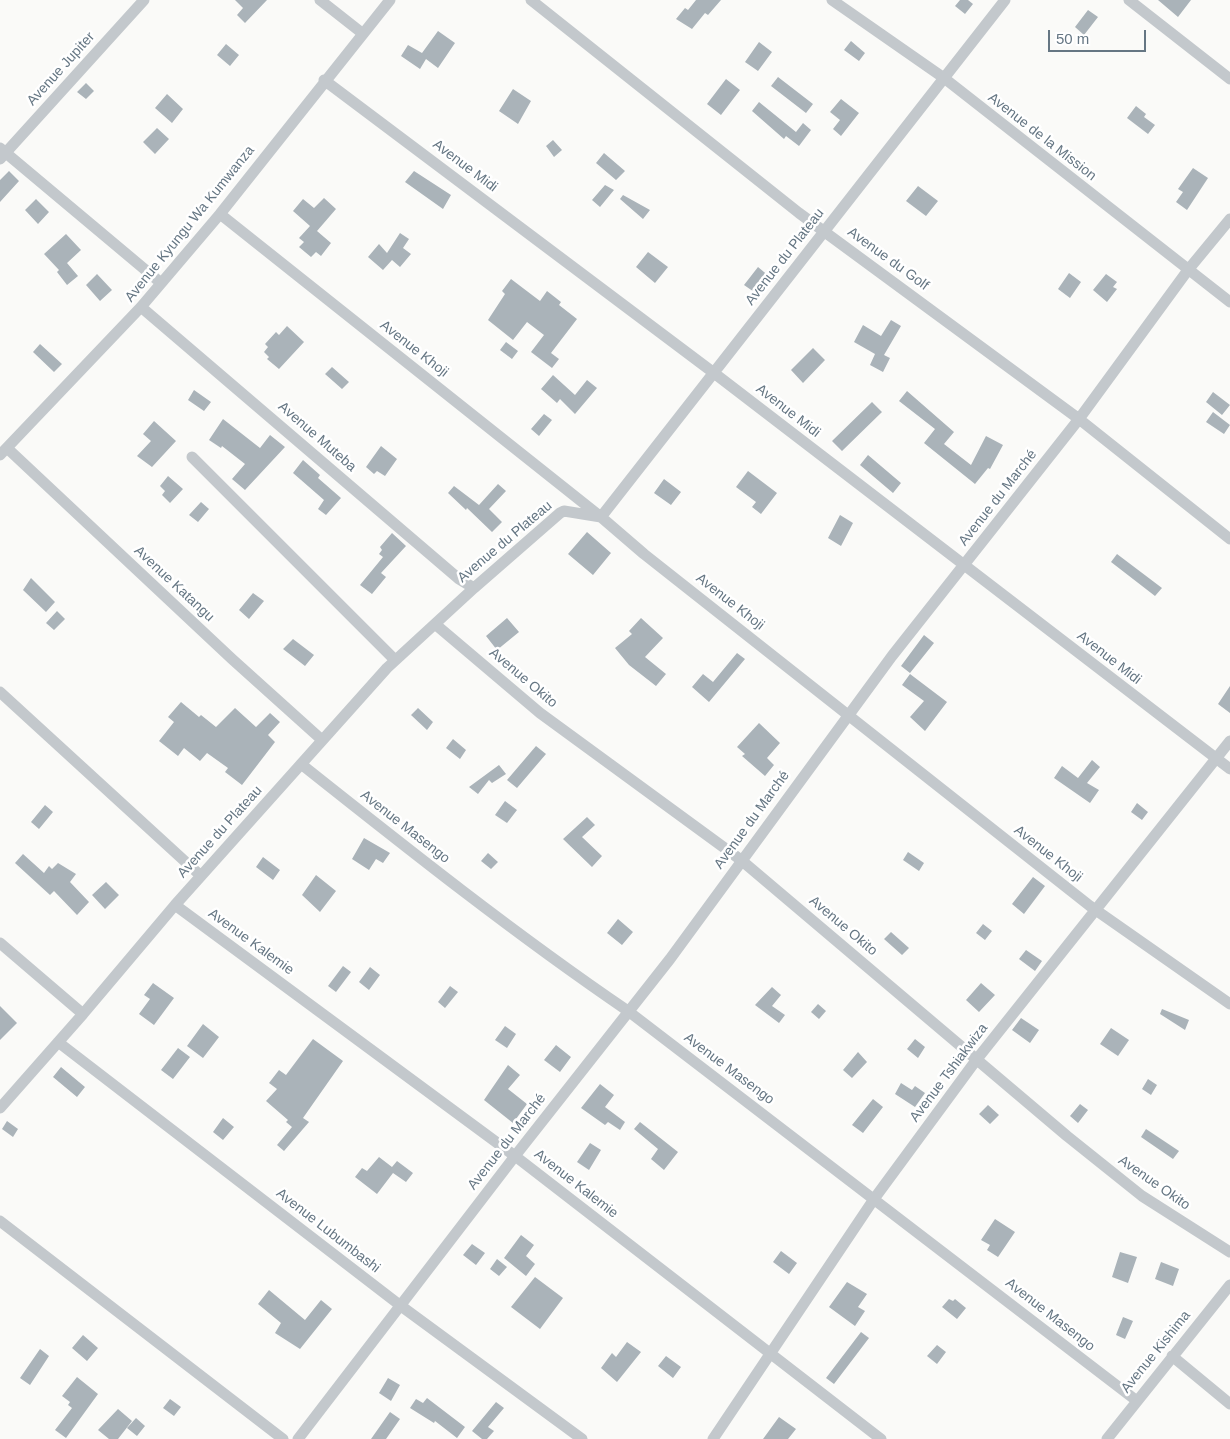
<!DOCTYPE html>
<html>
<head>
<meta charset="utf-8">
<style>
  body { margin:0 }
  #map { position:relative; width:1230px; height:1439px; overflow:hidden; background:#fafaf8; font-family:Helvetica,sans-serif }
  canvas { display:block }
  .scale { position:absolute; left:1048px; top:30px; width:98px; height:22px; box-sizing:border-box; border:2px solid #657683; border-top:0; padding-left:6px; font-size:15px; line-height:18px; white-space:nowrap; color:#657683; -webkit-text-stroke:4px #fff; paint-order:stroke }
</style>
</head>
<body>
<div id="map">
<canvas width="1230" height="1439"></canvas>
<div class="scale">50 m</div>
</div>
<script>
const ctx = document.querySelector('canvas').getContext('2d');
ctx.lineJoin = 'round';
function fillPath(path, color) {
  ctx.fillStyle = color;
  ctx.fill(path, 'evenodd');
}
function trace(path, color, width, dash) {
  ctx.strokeStyle = color;
  ctx.lineWidth = width;
  ctx.lineCap = dash ? 'butt' : 'round';
  ctx.setLineDash(dash || []);
  ctx.stroke(path);
}
function write(font, color, halo, rows, align = 'center') {
  ctx.font = font + ' Helvetica,sans-serif';
  ctx.lineWidth = 5;
  ctx.setLineDash([]);
  ctx.textBaseline = 'middle';
  ctx.strokeStyle = halo;
  ctx.fillStyle = color;
  for (const [text, x, y, turn = 0] of rows) {
    ctx.save();
    ctx.translate(x, y);
    ctx.rotate((+turn || 0) * Math.PI / 180);
    ctx.textAlign = isNaN(turn) ? turn : align;
    if (halo) ctx.strokeText(text, 0, 0);
    ctx.fillText(text, 0, 0);
    ctx.restore();
  }
}
fillPath(new Path2D(`
  M235,0H267L245,23L237,15L243,8Z
  M696,0H721L708,15L705,13L692,29L676,19L685,8L688,10Z
  M960,0H968L973,4L965,14L955,6Z
  M1158,0H1191L1178,17Z
  M1088,10L1098,17L1084,35L1075,27Z
  M438,31L455,43L438,68L426,59L420,69L401,56L408,45L422,53Z
  M851,41L865,53L859,61L844,50Z
  M759,42L772,52L758,71L745,62Z
  M226,44L239,55L230,66L217,55Z
  M778,77L813,104L806,113L771,86Z
  M726,79L740,90L721,115L707,104Z
  M86,83L94,91L86,99L77,92Z
  M513,89L531,101L518,124L499,111Z
  M167,94L183,109L172,123L155,108Z
  M841,99L859,113L841,136L833,129L840,120L830,112Z
  M759,102L796,132L803,123L811,130L799,146L786,136L784,139L752,111Z
  M1136,106L1146,114L1144,117L1155,125L1148,134L1127,118Z
  M157,128L169,139L155,154L143,142Z
  M553,140L562,150L554,157L546,146Z
  M604,153L625,171L616,180L596,163Z
  M1193,168L1208,178L1187,210L1176,202L1183,192L1178,189Z
  M9,171L19,181L0,202V180Z
  M414,171L451,195L443,209L405,182Z
  M605,185L614,190L600,207L592,200Z
  M918,186L938,201L926,216L906,201Z
  M623,195L650,210L643,219L620,199Z
  M324,198L336,209L317,231L331,243L321,256L316,252L311,257L299,247L304,242L299,238L310,226L293,211L303,199L314,208Z
  M36,199L49,212L38,224L25,210Z
  M400,233L409,239L403,248L411,254L400,267L392,260L383,270L368,257L379,244L387,253Z
  M66,234L81,250L67,263L78,276L67,285L57,272L59,270L44,254Z
  M648,252L668,267L655,283L636,267Z
  M758,267L770,277L757,294L744,285Z
  M1069,273L1081,282L1070,298L1058,289Z
  M97,274L112,290L100,301L86,285Z
  M1106,274L1117,282L1113,287L1117,289L1107,302L1093,290Z
  M511,279L540,301L547,291L561,302L559,305L577,319L551,353L559,359L552,368L531,352L544,335L527,322L513,340L488,320L505,294L502,291Z
  M891,320L901,326L884,355L890,358L883,372L870,365L875,354L854,342L863,325L881,336Z
  M287,326L304,342L279,369L267,359L269,357L264,352L268,347L265,344L276,332L279,335Z
  M506,342L518,351L512,359L500,350Z
  M40,344L62,364L54,372L33,352Z
  M813,348L825,360L803,383L791,370Z
  M332,367L349,382L342,389L325,374Z
  M553,375L575,395L587,380L597,388L575,414L560,399L557,403L541,389Z
  M194,390L211,402L204,411L188,400Z
  M907,391L954,432L944,444L971,465L986,436L1003,445L990,469L988,468L975,484L924,443L935,429L899,401Z
  M1213,392L1230,405L1222,415L1206,402Z
  M872,402L882,412L842,451L832,441Z
  M1213,412L1230,425L1224,434L1206,422Z
  M544,414L552,420L539,436L531,429Z
  M223,419L260,448L270,435L285,447L245,490L232,479L245,464L222,446L221,448L209,440Z
  M154,421L176,441L152,467L137,456L151,441L143,434Z
  M381,446L397,459L385,476L377,471L374,474L366,467Z
  M868,455L901,483L893,493L860,465Z
  M303,460L320,475L318,478L341,498L326,515L318,509L324,500L293,473Z
  M748,471L777,493L761,514L752,507L756,502L736,487Z
  M168,476L183,489L170,503L162,495L165,491L160,486Z
  M664,479L681,492L671,505L654,493Z
  M498,484L506,491L489,509L502,522L492,532L467,508L466,510L448,493L454,486L479,505Z
  M201,502L209,509L198,522L189,515Z
  M840,515L853,523L841,546L828,538Z
  M587,532L611,553L593,575L568,554Z
  M392,533L406,546L381,573L386,577L372,594L360,585L383,557L379,554L382,550L380,547Z
  M1117,554L1162,588L1155,596L1111,562Z
  M31,578L55,602L46,612L23,590Z
  M253,593L264,601L249,619L239,610Z
  M57,611L65,619L54,630L46,623Z
  M507,618L519,632L497,650L486,636Z
  M641,618L663,638L645,657L666,674L656,686L629,665L615,648L632,634L629,631Z
  M924,635L934,643L910,673L901,666Z
  M293,639L314,655L305,666L283,649Z
  M737,653L745,659L709,702L692,687L703,674L713,682Z
  M910,674L947,702L925,731L910,717L924,701L902,685Z
  M1230,686V713L1218,704Z
  M181,702L199,717L201,715L216,727L235,708L256,727L270,713L280,722L268,735L275,742L242,785L225,772L228,768L207,753L200,761L184,748L178,756L159,741L174,722L168,717Z
  M418,708L433,722L427,730L411,715Z
  M759,723L780,743L767,758L774,765L765,776L742,756L745,754L737,747Z
  M453,739L466,750L460,759L446,748Z
  M536,746L546,754L517,788L507,780Z
  M1092,760L1100,767L1087,783L1099,790L1090,803L1054,778L1062,766L1078,778Z
  M499,765L506,774L492,783L489,780L478,794L469,787Z
  M505,801L517,810L507,823L495,815Z
  M1137,803L1148,812L1142,820L1131,812Z
  M45,805L53,812L39,829L31,822Z
  M587,817L595,825L582,837L602,856L592,867L563,839Z
  M364,838L390,853L383,863L376,859L369,870L352,859Z
  M908,852L924,863L919,871L903,860Z
  M488,853L498,862L491,869L481,861Z
  M23,854L44,873L49,866L52,869L58,863L76,874L70,882L89,902L77,915L54,891L50,895L15,863Z
  M263,857L280,870L273,880L256,867Z
  M316,875L336,891L320,912L302,895Z
  M1033,877L1045,886L1024,914L1012,904Z
  M106,882L119,895L105,909L92,895Z
  M618,919L633,932L622,945L607,933Z
  M983,924L992,931L985,940L976,933Z
  M891,932L909,948L902,955L884,939Z
  M1026,950L1042,961L1035,971L1019,959Z
  M343,966L351,972L336,992L328,986Z
  M370,967L380,975L369,990L359,982Z
  M153,983L174,998L154,1025L139,1014L150,999L144,995Z
  M981,983L995,995L979,1012L966,1000Z
  M450,986L458,992L445,1008L438,1002Z
  M772,987L781,995L772,1006L785,1015L779,1023L755,1005Z
  M818,1004L826,1011L819,1019L811,1012Z
  M0,1006L17,1023L0,1040Z
  M1162,1009L1189,1020L1185,1030L1160,1014Z
  M1021,1018L1039,1030L1030,1043L1012,1030Z
  M203,1024L219,1037L203,1058L187,1046Z
  M505,1026L516,1034L507,1048L495,1040Z
  M1111,1028L1129,1040L1118,1056L1100,1044Z
  M313,1039L343,1061L303,1118L309,1122L284,1151L277,1145L292,1127L286,1122L288,1120L266,1101L277,1089L269,1083L279,1070L286,1075Z
  M915,1039L925,1047L918,1058L907,1049Z
  M556,1045L571,1057L560,1072L544,1060Z
  M178,1048L190,1057L173,1079L161,1070Z
  M858,1052L867,1062L852,1078L843,1070Z
  M508,1065L520,1075L508,1089L527,1104L513,1123L484,1100Z
  M61,1067L85,1087L77,1097L53,1077Z
  M1148,1079L1157,1085L1151,1095L1142,1089Z
  M901,1083L912,1090L915,1086L925,1093L915,1107L895,1094Z
  M600,1084L614,1095L605,1107L625,1122L620,1130L608,1122L605,1125L581,1108Z
  M873,1099L883,1107L863,1133L852,1125Z
  M1080,1104L1088,1110L1078,1123L1070,1116Z
  M988,1105L999,1115L990,1124L979,1114Z
  M223,1118L234,1127L223,1140L213,1132Z
  M7,1121L18,1129L13,1137L2,1129Z
  M640,1122L678,1152L664,1170L651,1159L658,1149L634,1129Z
  M1146,1129L1179,1151L1173,1159L1141,1137Z
  M590,1143L601,1150L589,1170L577,1162Z
  M379,1157L392,1167L397,1161L413,1173L406,1182L393,1173L377,1194L355,1177L362,1168L367,1171Z
  M995,1219L1015,1232L998,1257L987,1250L990,1245L981,1240Z
  M521,1235L534,1245L526,1256L535,1264L526,1276L504,1258Z
  M472,1244L485,1253L476,1265L463,1255Z
  M781,1251L797,1263L789,1274L773,1262Z
  M1120,1252L1137,1257L1128,1283L1112,1277Z
  M497,1259L507,1267L499,1276L490,1269Z
  M1161,1262L1179,1269L1173,1286L1155,1279Z
  M535,1277L563,1298L540,1329L511,1307Z
  M847,1282L867,1294L858,1307L865,1311L855,1326L829,1307Z
  M269,1290L305,1320L321,1300L332,1309L300,1349L275,1333L281,1323L258,1304Z
  M949,1299L953,1301L955,1299L966,1308L957,1319L942,1307Z
  M1123,1317L1133,1321L1125,1339L1116,1335Z
  M861,1332L869,1338L834,1384L826,1378Z
  M83,1335L98,1348L87,1361L72,1348Z
  M627,1342L641,1352L617,1382L601,1368L612,1353L616,1357Z
  M937,1345L946,1352L937,1364L927,1356Z
  M40,1349L49,1356L30,1385L20,1378Z
  M666,1356L681,1367L673,1378L658,1366Z
  M77,1377L98,1394L66,1438L55,1430L72,1408L68,1405L70,1402L62,1396Z
  M388,1378L400,1385L391,1401L379,1393Z
  M427,1398L465,1427L457,1438L435,1421L434,1423L410,1408L416,1399L423,1403Z
  M170,1399L181,1407L174,1416L163,1408Z
  M496,1402L504,1408L488,1427L494,1431L487,1439H482L472,1431Z
  M118,1409L132,1421L118,1439H109L98,1430Z
  M390,1412L400,1419L386,1439H371Z
  M779,1417L796,1429L788,1439H763Z
  M136,1418L145,1426L137,1436L127,1428Z`), '#aab3b9');
trace(new Path2D(`
  M320,0L362,33
  M531,0L799,213L1079,419L1230,539
  M832,0L944,78L1230,302
  M1129,0L1230,79
  M324,80L714,373L1230,769
  M0,148L161,283
  M0,159L144,0
  M220,214L601,517L644,554L1090,906L1230,1004
  M141,307L459,579L474,588
  M7,448L232,659L322,740
  M0,455L141,307L220,214L390,0
  M192,457L395,660
  M435,624L540,713L741,860L1067,1136L1142,1196L1230,1252
  M0,692L201,876
  M301,764C408,849 515,934 628,1011L1137,1401
  M175,905L515,1156L881,1439
  M0,943L83,1014
  M58,1042L401,1306L582,1439
  M0,1108L83,1014L175,905L387,668L474,588L560,513L564,511L601,517L1005,0
  M0,1221L283,1439
  M1172,1356L1230,1404
  M298,1439L515,1156L670,959L892,656L1079,419L1188,270L1230,219
  M713,1439L874,1199L977,1059L1230,741
  M1107,1439L1230,1285`), '#c3c8cc', 11);
write('14px', '#657683', '#fff', [
  ["Avenue Jupiter",61,69,-48],
  ["Avenue de la Mission",1042,137,38],
  ["Avenue Midi",465,166,37],
  ["Avenue Kyungu Wa Kumwanza",190,224,-51],
  ["Avenue du Plateau",785,257,-52],
  ["Avenue du Golf",888,259,36],
  ["Avenue Khoji",414,349,38],
  ["Avenue Midi",788,411,38],
  ["Avenue Muteba",317,437,41],
  ["Avenue du Marché",998,498,-52],
  ["Avenue du Plateau",505,542,-40],
  ["Avenue Katangu",174,584,43],
  ["Avenue Khoji",730,602,38],
  ["Avenue Midi",1109,658,38],
  ["Avenue Okito",523,678,40],
  ["Avenue du Marché",752,820,-54],
  ["Avenue Masengo",405,827,38],
  ["Avenue du Plateau",220,832,-48],
  ["Avenue Khoji",1048,854,38],
  ["Avenue Okito",843,926,40],
  ["Avenue Kalemie",251,942,36],
  ["Avenue Masengo",729,1069,37],
  ["Avenue Tshiakwiza",949,1073,-53],
  ["Avenue du Marché",507,1142,-52],
  ["Avenue Okito",1154,1183,35],
  ["Avenue Kalemie",576,1184,38],
  ["Avenue Lubumbashi",328,1231,38],
  ["Avenue Masengo",1050,1315,38],
  ["Avenue Kishima",1156,1352,-51]
]);
</script>
</body>
</html>
